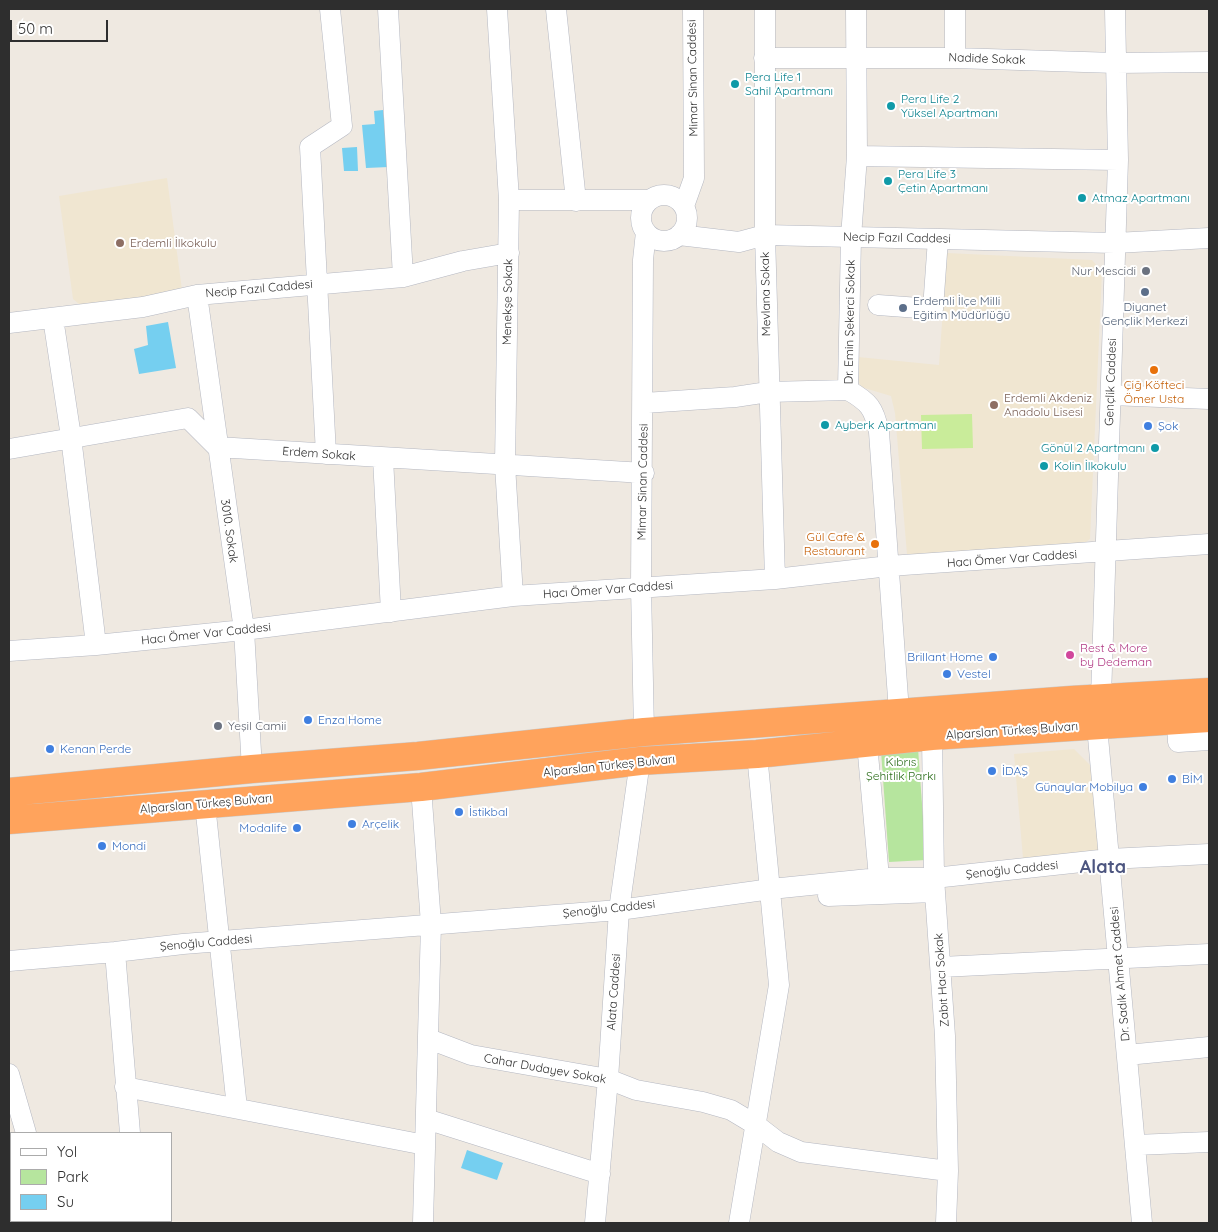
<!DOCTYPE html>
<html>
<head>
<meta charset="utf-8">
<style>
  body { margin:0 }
  #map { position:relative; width:1218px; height:1232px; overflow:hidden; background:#efe9e1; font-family:Quicksand,sans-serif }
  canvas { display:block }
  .frame { position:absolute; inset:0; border:10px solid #2e2e2e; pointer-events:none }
  .legend { position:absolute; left:10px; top:1132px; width:162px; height:90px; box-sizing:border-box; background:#fff; border:1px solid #ababab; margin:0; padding:6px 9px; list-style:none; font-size:15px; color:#2e2e2e }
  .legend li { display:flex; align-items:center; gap:10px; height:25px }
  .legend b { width:25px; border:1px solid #ababab }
  .scale { position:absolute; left:10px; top:20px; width:98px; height:22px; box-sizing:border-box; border:2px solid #2e2e2e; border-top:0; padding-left:6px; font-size:15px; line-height:18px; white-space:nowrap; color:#2e2e2e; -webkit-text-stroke:4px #fff; paint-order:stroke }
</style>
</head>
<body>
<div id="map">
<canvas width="1218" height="1232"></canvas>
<div class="frame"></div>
<ul class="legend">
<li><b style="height:6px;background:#fff"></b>Yol</li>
<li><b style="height:14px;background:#b6e59e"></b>Park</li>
<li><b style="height:14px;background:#75cff0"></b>Su</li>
</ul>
<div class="scale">50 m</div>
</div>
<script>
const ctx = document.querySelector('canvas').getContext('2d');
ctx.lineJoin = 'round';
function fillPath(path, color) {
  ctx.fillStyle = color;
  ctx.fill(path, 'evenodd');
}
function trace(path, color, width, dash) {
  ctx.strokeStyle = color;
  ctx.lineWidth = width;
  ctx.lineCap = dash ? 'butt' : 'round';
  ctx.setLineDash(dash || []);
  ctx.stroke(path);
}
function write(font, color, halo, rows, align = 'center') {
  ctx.font = font + ' Quicksand,sans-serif';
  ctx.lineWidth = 4;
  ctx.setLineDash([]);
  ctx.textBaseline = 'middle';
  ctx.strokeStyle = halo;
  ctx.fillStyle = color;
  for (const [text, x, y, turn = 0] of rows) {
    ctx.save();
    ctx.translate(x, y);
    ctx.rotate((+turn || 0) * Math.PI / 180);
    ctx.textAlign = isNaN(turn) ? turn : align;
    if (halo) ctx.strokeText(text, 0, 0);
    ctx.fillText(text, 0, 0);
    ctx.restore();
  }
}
fillPath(new Path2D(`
  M167,178L182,290L85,309L73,299L59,196Z
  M947,253L1092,260L1102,272L1090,539L1081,546L919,560L907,554L895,413L891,396L861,387L856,376L858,357L939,365Z
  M1074,749L1091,766L1099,852L1023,858L1014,754Z`), '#f0e6d1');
fillPath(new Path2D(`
  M918,748L926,860L889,862L881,751Z`), '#b6e59e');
fillPath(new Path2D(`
  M972,414L973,448L922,449L921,415Z`), '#c9ec9a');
fillPath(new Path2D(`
  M383,110L389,167L366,168L362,125L375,124L374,111Z
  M357,147L358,171H344L342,148Z
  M168,322L176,368L139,374L134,349L148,345L146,326Z
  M467,1150L503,1163L497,1180L461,1168Z`), '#75cff0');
const minor = new Path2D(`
  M388,9L403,277
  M497,9L509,200L505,465L513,596
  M556,9L576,201
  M765,9V235L775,579
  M856,9L857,156L851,237L848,390C869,402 874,408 879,432L899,712
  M1115,9L1118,160L1101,698L1097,726L1142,1223
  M764,58H955L1116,63L1209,62
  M955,58V9
  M857,156L1118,160
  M641 218a23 23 0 1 1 46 0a23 23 0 1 1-46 0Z
  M509,200H649
  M684,206L694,178L693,9
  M679,235L739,242L765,235L1115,243L1209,238
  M197,295L244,630L252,769
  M878,305L933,309L938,239
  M53,318L71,437L96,645
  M9,323L143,307L197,295L403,277L463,261L509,253
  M1111,395L1209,399
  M644,403L735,397L768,392L848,390
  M9,449L188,418L217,447L644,473
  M326,454L310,147L342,126L330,9
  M383,458L391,612
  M9,651L96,645L244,630L513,596L775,579L889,566L1209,544
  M1177,720L1178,742L1209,740
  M644,732L641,587L643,260L646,232
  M932,736L934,878L945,1036L948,1171L946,1223
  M867,743L879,878
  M421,787L431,924L423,1223
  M205,804L237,1108
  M828,896L935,892
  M115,952L130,1133
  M9,961L115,952L183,944L619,910L771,889L879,878H934L1109,859L1209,854
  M941,967L1209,954
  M429,1039L471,1055L608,1079L636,1090L703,1102L731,1110L756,1125L778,1142L801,1152L948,1171
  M1127,1055L1209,1047
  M9,1074L26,1133
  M125,1087L425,1145
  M426,1119L600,1174
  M1135,1145L1209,1142
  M51,1221V1223
  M139,1221L140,1223
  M595,1223L608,1079L619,910L640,761
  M739,1223L779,985L757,754`);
const highway = new Path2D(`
  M9,792L252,769L418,756L644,732L1071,700L1209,692
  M9,820L421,787L640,761L757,754L932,736L1209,718`);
trace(minor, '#b4b7c1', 21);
trace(highway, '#c9c9c9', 29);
trace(minor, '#fff', 20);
trace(highway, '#ffa35c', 28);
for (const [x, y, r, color] of [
  [735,84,5,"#0f9aa8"],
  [891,106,5,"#0f9aa8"],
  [888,181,5,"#0f9aa8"],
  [1082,198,5,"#0f9aa8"],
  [120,243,5,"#8d6e63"],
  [1146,271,5,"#6b7280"],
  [1145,292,5,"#5c6f8a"],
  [903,308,5,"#5c6f8a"],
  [1154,370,5,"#e8710a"],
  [994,405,5,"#8d6e63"],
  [825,425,5,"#0f9aa8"],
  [1148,426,5,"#3f7fe0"],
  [1155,448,5,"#0f9aa8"],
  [1044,466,5,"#0f9aa8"],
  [875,544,5,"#e8710a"],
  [1070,655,5,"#d1479c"],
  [993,657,5,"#3f7fe0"],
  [947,674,5,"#3f7fe0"],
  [308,720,5,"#3f7fe0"],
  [218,726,5,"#6b7280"],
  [50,749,5,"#3f7fe0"],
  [992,771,5,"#3f7fe0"],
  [1172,779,5,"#3f7fe0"],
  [1143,787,5,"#3f7fe0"],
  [459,812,5,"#3f7fe0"],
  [352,824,5,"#3f7fe0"],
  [297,828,5,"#3f7fe0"],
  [102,846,5,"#3f7fe0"]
]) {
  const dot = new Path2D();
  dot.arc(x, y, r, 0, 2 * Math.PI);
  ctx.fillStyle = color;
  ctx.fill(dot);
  trace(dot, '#fff', 2);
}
write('12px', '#2e2e2e', '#fff', [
  ["Nadide Sokak",987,59,2],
  ["Mimar Sinan Caddesi",693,78,-91],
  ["Necip Fazıl Caddesi",897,238,1],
  ["Necip Fazıl Caddesi",259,289,-5],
  ["Mevlana Sokak",766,294,-91],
  ["Menekşe Sokak",508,302,-89],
  ["Dr. Emin Şekerci Sokak",850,322,-89],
  ["Gençlik Caddesi",1111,382,-88],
  ["Erdem Sokak",319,454,4],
  ["Mimar Sinan Caddesi",643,482,-89],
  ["3010. Sokak",229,531,82],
  ["Hacı Ömer Var Caddesi",1012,559,-4],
  ["Hacı Ömer Var Caddesi",608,590,-4],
  ["Hacı Ömer Var Caddesi",206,634,-6],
  ["Alparslan Türkeş Bulvarı",1012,731,-4],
  ["Alparslan Türkeş Bulvarı",609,766,-6],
  ["Alparslan Türkeş Bulvarı",206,804,-5],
  ["Şenoğlu Caddesi",1012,870,-6],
  ["Şenoğlu Caddesi",609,909,-6],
  ["Şenoğlu Caddesi",206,943,-5],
  ["Dr. Sadık Ahmet Caddesi",1120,974,-95],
  ["Zabıt Hacı Sokak",942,980,-94],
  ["Alata Caddesi",614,992,-86],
  ["Cahar Dudayev Sokak",545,1069,10]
]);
write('12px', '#0d838f', '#fff', [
  ["Pera Life 1",745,77],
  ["Sahil Apartmanı",745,91],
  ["Pera Life 2",901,99],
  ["Yüksel Apartmanı",901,113],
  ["Pera Life 3",898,174],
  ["Çetin Apartmanı",898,188],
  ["Atmaz Apartmanı",1092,198],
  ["Ayberk Apartmanı",835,425],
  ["Gönül 2 Apartmanı",1145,448,"right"],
  ["Kolin İlkokulu",1054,466]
], 'left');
write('12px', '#785e54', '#fff', [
  ["Erdemli İlkokulu",130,243],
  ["Erdemli Akdeniz",1004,398],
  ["Anadolu Lisesi",1004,412]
], 'left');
write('12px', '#5b616d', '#fff', [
  ["Nur Mescidi",1136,271],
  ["Yeşil Camii",228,726,"left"]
], 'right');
write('12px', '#4e5e75', '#fff', [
  ["Erdemli İlçe Milli",913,301],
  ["Eğitim Müdürlüğü",913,315],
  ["Diyanet",1145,307,"center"],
  ["Gençlik Merkezi",1145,321,"center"]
], 'left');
write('12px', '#c56008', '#fff', [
  ["Çiğ Köfteci",1154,385],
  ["Ömer Usta",1154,399],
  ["Gül Cafe &",865,537,"right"],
  ["Restaurant",865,551,"right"]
]);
write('12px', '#366cbe', '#fff', [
  ["Şok",1158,426],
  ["Brillant Home",983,657,"right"],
  ["Vestel",957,674],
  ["Enza Home",318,720],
  ["Kenan Perde",60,749],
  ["İDAŞ",1002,771],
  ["BİM",1182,779],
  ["Günaylar Mobilya",1133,787,"right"],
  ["İstikbal",469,812],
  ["Arçelik",362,824],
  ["Modalife",287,828,"right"],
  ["Mondi",112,846]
], 'left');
write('12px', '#b23c85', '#fff', [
  ["Rest & More",1080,648],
  ["by Dedeman",1080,662]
], 'left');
write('12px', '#2c6e1b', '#fff', [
  ["Kıbrıs",901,762],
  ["Şehitlik Parkı",901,776]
]);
write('bold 18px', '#4d5680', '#fff', [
  ["Alata",1103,868]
]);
</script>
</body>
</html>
